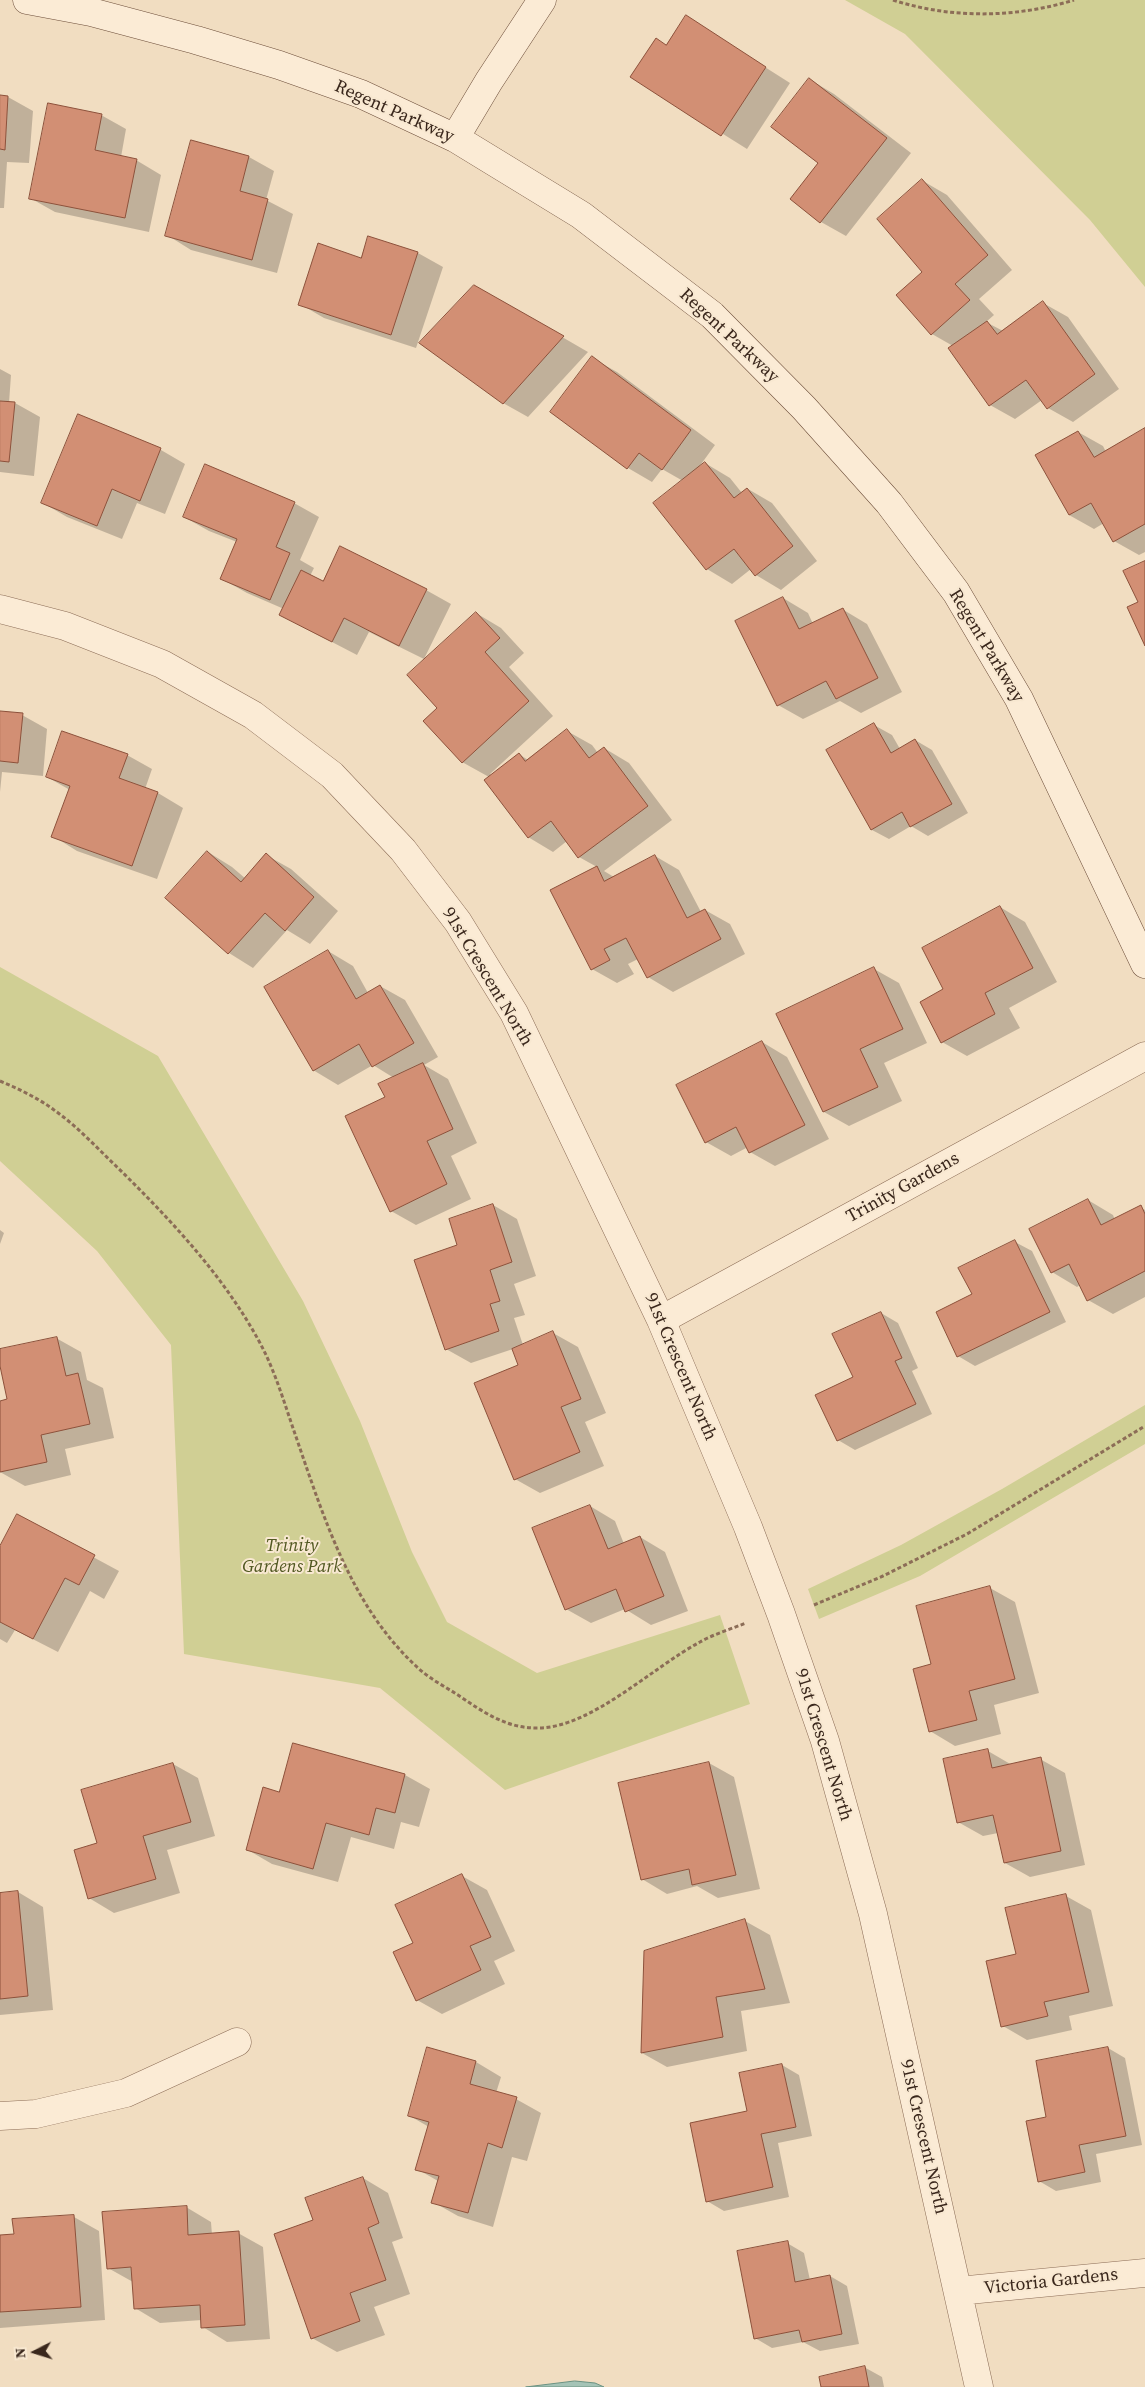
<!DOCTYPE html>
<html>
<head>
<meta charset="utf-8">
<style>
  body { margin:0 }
  #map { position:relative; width:1145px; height:2387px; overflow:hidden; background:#f1ddc1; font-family:"Source Serif 4",serif }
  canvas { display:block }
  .north { position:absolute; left:10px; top:2327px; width:50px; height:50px; -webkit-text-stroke:4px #f8e8d1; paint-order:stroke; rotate:265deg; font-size:14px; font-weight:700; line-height:20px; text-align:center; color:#3a271c }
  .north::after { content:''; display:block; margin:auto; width:18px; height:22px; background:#3a271c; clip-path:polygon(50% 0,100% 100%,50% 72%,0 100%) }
</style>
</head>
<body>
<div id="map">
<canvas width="1145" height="2387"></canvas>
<div class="north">N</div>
</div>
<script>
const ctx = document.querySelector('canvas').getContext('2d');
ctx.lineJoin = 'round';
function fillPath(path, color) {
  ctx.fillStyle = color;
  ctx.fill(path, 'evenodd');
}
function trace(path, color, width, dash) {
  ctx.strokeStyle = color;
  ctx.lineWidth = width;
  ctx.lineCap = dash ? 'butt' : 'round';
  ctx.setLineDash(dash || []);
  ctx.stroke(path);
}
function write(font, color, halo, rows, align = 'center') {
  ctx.font = font + ' "Source Serif 4",serif';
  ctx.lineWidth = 4;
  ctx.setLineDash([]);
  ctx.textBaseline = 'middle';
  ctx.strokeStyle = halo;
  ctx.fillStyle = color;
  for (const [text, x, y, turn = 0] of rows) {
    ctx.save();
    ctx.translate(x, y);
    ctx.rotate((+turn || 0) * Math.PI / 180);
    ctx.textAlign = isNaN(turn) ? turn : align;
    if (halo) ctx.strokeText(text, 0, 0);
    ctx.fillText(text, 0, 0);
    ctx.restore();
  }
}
fillPath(new Path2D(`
  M845,0H1145V287L1090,220L905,34Z
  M0,967L158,1056L303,1301L360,1421L412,1552L447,1622L537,1673L720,1615L750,1704L505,1790L380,1688L184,1654L171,1345L97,1251L0,1161Z
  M1145,1405V1444L920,1576L819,1619L808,1589L901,1545L1002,1489Z`), '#d0cf94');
const water = new Path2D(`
  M575,2381L595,2383L604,2387H526Z`);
fillPath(water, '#a4c3b6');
trace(water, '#6a9283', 1);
fillPath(new Path2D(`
  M686,17L790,83L747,149L632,77L667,46Z
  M809,79L834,94L911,153L846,236L821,222L792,199L820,163Z
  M0,96L8,97L33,111L29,163L7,162L4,208H0Z
  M101,115L126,129L121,157L136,160L161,175L149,232L55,212L30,198Z
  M192,141L249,157L274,171L266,200L293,214L277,273L191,250L167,235Z
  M923,181L947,195L1012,270L979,299L994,315L986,322L1003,331L1043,303L1068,317L1119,389L1073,422L1048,408L1042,400L1015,419L990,405L953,346L932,334L924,272Z
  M369,237L418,253L443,267L416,348L324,318L300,304L362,259Z
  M474,286L588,352L528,417L503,403Z
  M592,358L617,372L715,445L699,467L705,463L730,478L742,493L748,489L772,503L817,561L781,590L756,575L751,569L732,584L707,569L655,503L683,481L662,469L652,482L628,468Z
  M0,369L11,375L9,403H15L40,417L34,476L0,472Z
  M78,415L161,450L185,464L165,514L137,503L122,539L67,517L43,503Z
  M1145,429V552L1139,555L1114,541L1104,523L1094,529L1069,515L1078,432L1103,446L1106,452Z
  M294,503L319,517L300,560L314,568L310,576L323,583L426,590L451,604L424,659L369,632L357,655L280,615L284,609L247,593L222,579L237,542L209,531L184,517Z
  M783,598L808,613L813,624L842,609L867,624L902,692L861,713L840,701L803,719L778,705Z
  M476,613L501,628L524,653L509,667L553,716L490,774L491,775L519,754L528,760L567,731L592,745L598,753L604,748L629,763L672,820L604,871L614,877L655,856L679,870L701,912L705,910L730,924L745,954L673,992L648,977L638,959L628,964L634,974L617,983L592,969L597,867L579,857L567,841L553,852L528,837L489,777L462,762L439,708Z
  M0,712L22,715L47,729L43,776L2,772L0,792Z
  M874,725L892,735L900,749L915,740L932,750L968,813L928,836L911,826L889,839L872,830Z
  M127,755L152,769L145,789L158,793L183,808L157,879L77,851L53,836L70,790L47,777Z
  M208,852L232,867L246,879L266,855L291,869L338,911L310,944L287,930L253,968L229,953L167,898Z
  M1000,907L1025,922L1057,982L1009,1008L1020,1028L967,1056L942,1042L945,989Z
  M328,951L353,966L368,993L380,986L405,1000L438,1057L424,1065L448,1079L477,1143L451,1156L471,1199L416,1225L391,1211L387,1098L394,1078L373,1065L338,1085L313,1070Z
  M874,969L899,983L927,1043L884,1063L902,1101L849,1126L824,1112L778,1014Z
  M762,1042L787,1057L829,1139L775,1166L750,1152L748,1147L731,1156L706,1142Z
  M1088,1200L1113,1215L1115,1220L1140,1207L1145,1210V1297L1113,1314L1088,1300L1080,1285L1077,1287L1052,1272Z
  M493,1205L517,1219L536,1276L514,1284L525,1315L514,1318L523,1345L553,1333L578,1347L606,1413L585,1422L604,1466L540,1493L515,1479L519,1365L513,1349L471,1363L446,1349L459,1246Z
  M0,1230L4,1233L0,1244Z
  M1015,1242L1032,1251L1066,1322L975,1366L958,1356L973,1295Z
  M881,1313L898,1323L918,1368L912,1371L932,1414L855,1450L838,1440L854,1378Z
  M56,1338L81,1352L87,1380L103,1388L114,1438L65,1449L71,1475L25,1486L0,1472V1402L9,1400L0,1360V1350Z
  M590,1506L615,1521L624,1544L640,1537L665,1552L688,1611L651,1625L625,1609L591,1623L566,1609Z
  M17,1516L119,1571L104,1599L90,1591L58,1652L15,1630L7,1643L0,1639V1549Z
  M990,1588L1015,1602L1039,1693L994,1705L1001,1734L955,1746L930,1731L932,1665Z
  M294,1744L405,1775L430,1789L419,1827L401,1822L394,1849L351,1837L338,1882L272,1864L248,1850L280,1793Z
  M988,1751L1012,1765L1040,1759L1065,1773L1085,1865L1030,1877L1005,1863L998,1833L983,1836L958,1822Z
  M709,1763L734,1777L760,1889L718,1898L697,1886L667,1894L642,1879Z
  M173,1764L198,1778L215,1836L167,1850L180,1893L114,1913L89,1898L98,1844Z
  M462,1876L487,1890L515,1951L494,1961L505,1984L442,2014L417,2000L414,1943Z
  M18,1892L43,1907L53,2010L0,2015V1894Z
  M1066,1896L1091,1910L1113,2006L1069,2016L1072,2030L1027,2040L1003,2026L1017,1955Z
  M745,1921L770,1935L790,2003L741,2011L747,2051L667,2067L642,2053Z
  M1108,2048L1125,2058L1142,2145L1096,2154L1101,2182L1056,2191L1039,2181L1048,2118Z
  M428,2049L476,2062L501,2077L496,2093L516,2099L541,2113L527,2161L512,2157L493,2227L458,2216L433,2202L438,2181L417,2169L429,2127L410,2116Z
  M782,2065L799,2075L812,2136L778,2143L789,2197L724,2211L707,2201L748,2112Z
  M363,2178L388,2193L403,2238L392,2242L410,2294L374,2307L385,2335L337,2352L312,2338L315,2220Z
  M186,2207L211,2222L212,2235L238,2233L263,2247L270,2339L227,2342L203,2327L202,2320L160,2323L135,2308L133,2282L108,2268Z
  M74,2217L99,2231L105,2320L0,2328V2236L15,2235Z
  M787,2243L804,2253L810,2280L830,2276L847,2286L859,2344L820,2351L803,2342L772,2348L755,2338Z
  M864,2367L882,2377L884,2387H823Z`), '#0003');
const building = new Path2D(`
  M686,15L766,67L721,136L630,77L656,38L666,45Z
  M809,78L887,138L820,223L790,199L818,163L771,127Z
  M0,95L8,96L5,150L0,149Z
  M48,103L102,114L95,150L137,159L125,218L29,199Z
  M191,140L249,156L240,191L268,199L252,260L165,236Z
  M922,179L988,255L955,284L970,300L931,335L896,295L922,272L877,219Z
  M368,236L418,252L391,335L298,305L318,243L361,258Z
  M474,285L564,336L503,404L419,343Z
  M1043,301L1095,374L1047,409L1026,380L989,406L948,348L987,321L997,334Z
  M592,356L691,430L662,470L639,453L627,469L550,412Z
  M0,401L15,402L9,462L0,461Z
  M78,414L161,448L140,501L112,489L97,526L41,503Z
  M1145,428V524L1113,542L1091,503L1069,515L1035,455L1078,431L1094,457Z
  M705,462L734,498L747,488L793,546L755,576L734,549L706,570L653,503Z
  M205,464L295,502L276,547L290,553L270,600L220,579L237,539L183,517Z
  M340,546L427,589L399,646L344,618L332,642L279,615L301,570L323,581Z
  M1145,561V646L1127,607L1138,602L1123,571Z
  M783,597L799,629L843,608L878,678L836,699L826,681L777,706L735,621Z
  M476,612L500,638L485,652L529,701L462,763L423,721L437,708L407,675Z
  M0,711L23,713L18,763L0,761Z
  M874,723L891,753L915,739L952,804L910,827L902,812L871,830L826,750Z
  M567,729L589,758L604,747L648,806L578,858L551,821L528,838L484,780L519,753L525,761Z
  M62,731L128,754L119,778L158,792L132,866L51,837L70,786L46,777Z
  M207,851L241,882L266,853L314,897L285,931L265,913L228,954L165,898Z
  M655,855L687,918L705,909L721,939L647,978L626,938L604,949L610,960L591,970L550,890L597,866L604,881Z
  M1000,906L1033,968L985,993L995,1014L941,1043L920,1002L943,989L922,948Z
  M328,950L356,999L380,985L414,1043L372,1067L359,1044L313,1071L264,987Z
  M874,967L903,1029L860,1049L878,1087L823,1112L776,1014Z
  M762,1041L805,1125L749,1153L736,1127L705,1143L676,1085Z
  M423,1063L453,1129L427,1141L447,1184L390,1212L345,1116L385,1097L378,1084Z
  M1088,1199L1101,1225L1141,1205L1145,1214V1271L1087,1301L1069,1264L1051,1273L1029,1229Z
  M493,1204L512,1262L490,1270L500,1301L490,1304L499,1331L445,1350L414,1260L457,1245L449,1219Z
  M1015,1240L1050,1312L957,1357L936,1312L972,1294L958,1268Z
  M881,1312L902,1358L895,1361L916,1404L837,1441L815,1395L853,1377L832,1334Z
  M553,1331L581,1399L561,1407L580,1452L514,1480L474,1383L518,1365L512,1349Z
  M57,1337L66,1376L78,1373L90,1424L41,1435L47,1462L0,1472V1401L7,1399L0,1366V1349Z
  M590,1505L608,1549L640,1536L664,1596L625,1612L616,1589L565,1610L532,1528Z
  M17,1514L95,1555L79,1585L65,1578L33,1639L0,1622V1546Z
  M990,1586L1015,1679L969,1691L977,1720L929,1732L913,1669L931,1664L916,1606Z
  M293,1743L405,1774L395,1813L376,1808L369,1835L326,1823L313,1869L246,1850L263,1787L279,1792Z
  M988,1749L992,1768L1041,1757L1061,1851L1004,1863L993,1815L957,1823L943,1759Z
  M709,1762L736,1875L692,1885L689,1869L641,1880L618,1783Z
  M173,1763L191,1822L143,1836L156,1879L88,1899L74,1850L97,1843L81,1790Z
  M462,1874L491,1937L470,1946L481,1970L416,2001L393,1952L413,1943L395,1905Z
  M18,1891L28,1996L0,1999V1893Z
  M1066,1894L1089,1992L1044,2002L1048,2016L1001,2027L986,1961L1016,1954L1005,1908Z
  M745,1919L765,1989L716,1997L723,2037L641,2053L644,1951Z
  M427,2047L476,2061L470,2084L517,2097L502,2148L488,2143L468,2213L431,2203L439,2176L415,2170L429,2122L408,2116Z
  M1108,2047L1126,2136L1079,2145L1085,2172L1038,2182L1026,2121L1046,2117L1036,2061Z
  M782,2064L796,2127L761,2134L773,2187L706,2202L690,2123L747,2111L739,2073Z
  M363,2177L379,2223L368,2228L386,2280L350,2293L360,2321L311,2339L274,2234L313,2220L305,2198Z
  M187,2206L188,2235L239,2231L245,2325L201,2328L200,2305L134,2309L131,2267L107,2269L102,2212Z
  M74,2215L81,2307L0,2312V2235L14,2234L12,2219Z
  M788,2241L795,2282L830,2275L842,2334L802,2342L799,2330L754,2339L737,2251Z
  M865,2366L869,2387H821L819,2377Z`);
fillPath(building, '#d28f74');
trace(building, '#8c513b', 1);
const street = new Path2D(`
  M0,609L65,626L162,664L253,715L332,775L403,850L458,922L514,1013L661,1320L748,1527L781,1614L825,1741L873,1914L979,2387
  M661,1320L1145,1056
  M0,2116L36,2114L126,2093L237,2042
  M958,2291L1145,2273`);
const secondary = new Path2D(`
  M27,0L91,12L196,40L279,65L361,94L455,138L581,215L712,315L804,408L889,503L956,592L1019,699L1145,964
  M455,138L489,81L542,0`);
trace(street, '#8c6d57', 29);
trace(secondary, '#6d4e3a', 29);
trace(new Path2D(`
  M893,0C951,19 1016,18 1074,0
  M0,1081C19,1089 38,1098 54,1110C77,1126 96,1147 116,1166C170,1219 224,1276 260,1343C275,1371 284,1402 294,1431C323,1515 350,1605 416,1666C428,1678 444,1686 458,1695C483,1712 507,1729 539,1728C592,1727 653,1667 700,1642C714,1634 731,1629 746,1623
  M814,1605L883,1576L967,1534L1145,1426`), '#8c6d57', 3, [4, 2.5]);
trace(street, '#fbebd5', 28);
trace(secondary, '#fbebd5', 28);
write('18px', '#3a271c', '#f8e8d1', [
  ["Regent Parkway",394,112,24],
  ["Regent Parkway",729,336,43],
  ["Regent Parkway",986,646,59],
  ["91st Crescent North",487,977,59],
  ["Trinity Gardens",903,1188,-29],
  ["91st Crescent North",680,1367,67],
  ["91st Crescent North",823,1745,73],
  ["91st Crescent North",923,2137,77],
  ["Victoria Gardens",1051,2282,-6]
]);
write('italic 18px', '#515821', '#f8e8d1', [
  ["Trinity",292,1546],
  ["Gardens Park",292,1567]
]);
</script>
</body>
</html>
